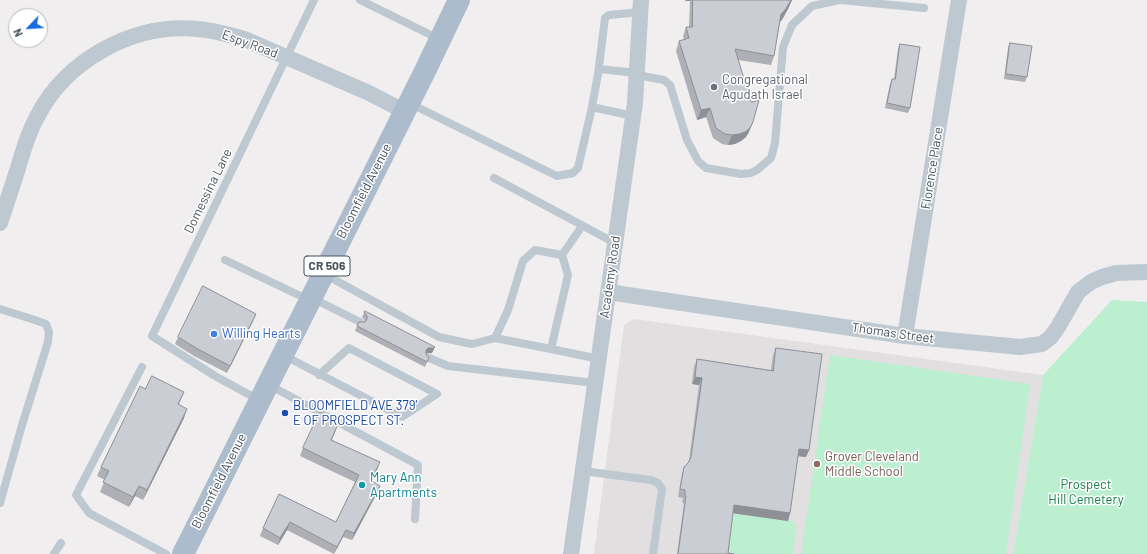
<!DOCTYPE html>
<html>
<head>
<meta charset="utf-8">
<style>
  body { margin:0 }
  #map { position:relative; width:1147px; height:554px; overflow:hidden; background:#f0eeee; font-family:Barlow,sans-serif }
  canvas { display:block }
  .north { position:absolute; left:8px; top:8px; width:40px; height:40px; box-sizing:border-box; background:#fff; border:1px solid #b5b9bd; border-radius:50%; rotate:245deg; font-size:11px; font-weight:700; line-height:16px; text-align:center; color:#46515b }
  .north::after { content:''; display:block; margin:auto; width:14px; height:18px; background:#186be0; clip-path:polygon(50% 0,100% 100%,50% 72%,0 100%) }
</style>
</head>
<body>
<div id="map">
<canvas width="1147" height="554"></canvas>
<div class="north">N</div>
</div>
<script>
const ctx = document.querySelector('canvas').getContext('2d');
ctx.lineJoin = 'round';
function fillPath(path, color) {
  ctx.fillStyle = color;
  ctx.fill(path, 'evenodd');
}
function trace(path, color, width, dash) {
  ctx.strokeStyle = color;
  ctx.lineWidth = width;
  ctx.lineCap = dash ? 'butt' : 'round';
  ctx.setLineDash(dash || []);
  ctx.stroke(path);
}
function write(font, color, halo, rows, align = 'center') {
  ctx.font = font + ' Barlow,sans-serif';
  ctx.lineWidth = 3;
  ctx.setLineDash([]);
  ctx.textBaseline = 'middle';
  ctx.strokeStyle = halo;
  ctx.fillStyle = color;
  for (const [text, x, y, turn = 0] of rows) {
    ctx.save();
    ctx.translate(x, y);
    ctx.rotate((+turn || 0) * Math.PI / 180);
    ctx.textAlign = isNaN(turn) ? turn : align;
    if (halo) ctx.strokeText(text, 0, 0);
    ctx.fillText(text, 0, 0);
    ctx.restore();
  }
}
fillPath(new Path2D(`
  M634,319L1043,375L1013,554H594L624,325Z`), '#e1dfe0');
fillPath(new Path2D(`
  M1112,300L1147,302V554H1013L1043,375Z
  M830,355L1030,384L1006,554H801Z
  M731,513L793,521L796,526L793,554H726Z`), '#bbefd0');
trace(new Path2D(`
  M360,0L439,39
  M599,69L637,73
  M637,75L664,80L670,85L687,140L698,161L706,168L741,174L751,173L757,170L771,158L775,143L783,47L792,25L812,6L840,0L924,8
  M409,103L557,176L573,173L578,168L592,107L598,74L605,18L609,15L641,12
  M592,107L633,116
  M494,178L615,243
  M562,255L582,226
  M225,260L309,300
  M324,274L439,337L472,344L495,338L551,349
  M312,298L360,322
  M0,309L32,319L46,324L49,332L48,342L22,425L0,503
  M495,338L508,310L523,261L535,250L562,255L568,275L551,349L599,359
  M283,355L402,417L437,394L349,348L319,375
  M429,358L448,366L595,383
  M142,367L76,495L89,513L166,554
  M269,385L418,465L415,519
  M259,400L215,376L152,336L314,0
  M583,471L651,480L658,483L662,489L653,554
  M54,554L61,543`), '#bec8d0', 8);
trace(new Path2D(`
  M0,223C6,205 12,187 18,168C23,151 28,133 37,117C66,60 133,23 197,29C214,30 231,35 247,40L369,93L404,111
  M608,292L905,336L1020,347L1042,344L1051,337L1058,327L1078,292L1091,282L1102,277L1116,273L1147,272
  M905,336L959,0
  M571,554L635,103L641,0`), '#bec8d0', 16);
trace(new Path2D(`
  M183,554L425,71L459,0`), '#adbccd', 22);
fillPath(new Path2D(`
  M686,0H792L788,9L780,21L774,56L771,65L738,60L749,132L746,137L741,141L735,144L728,145L722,144L713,138L706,117L697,120L676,51L679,41L684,40L683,36L686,27H689L690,1H685Z
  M1010,43L1027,77L1025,82L1004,79L1008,48Z
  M900,44L910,108L908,113L885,108L890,84L892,79H894L898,49Z
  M365,311L432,353L426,354L429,358L425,367L355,331L357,326L365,321L362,317Z
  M253,321L227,373L194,356L175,344L178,337Z
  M776,348L809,450L806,457L798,456L790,513L788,521L733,513L728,553L734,554H677L684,504L682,502L683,498L678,497L682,474L684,467L688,463L689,461L699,385L692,384L694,367L697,359L771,370L773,355Z
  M184,392L179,404L184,418L143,500L135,496L129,507L100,492L105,480L97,476L101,467Z
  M336,430L332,440L377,470L372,480L377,493L352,540L343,537L334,554L287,530L278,545L260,536L263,528L279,494L336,522L355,482L300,456L303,448Z`), '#aeb0b5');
fillPath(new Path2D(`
  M686,0H691L690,1H685Z
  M791,0H792L788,9L782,20L778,24L781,14Z
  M710,108L706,117L697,120L701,110Z
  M753,122L749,132L746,137L741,141L735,144L728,145L732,135Z
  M256,314L253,321L227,373L230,366Z
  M435,347L432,353H426L424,356L426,350L428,348Z
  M695,377L702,378L699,385L692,384Z
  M187,409L184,418L143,500L147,490Z
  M799,449L809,450L806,457L796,456Z
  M380,462L377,470L368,487L371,480Z
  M139,486L135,496L129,507L133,497Z
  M380,486L377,493L352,540L354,533Z
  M734,505L790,513L788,521L731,513Z
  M290,522L287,530L278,545L280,538Z
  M346,530L343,537L334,554L337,547Z`), '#8d9094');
const building = new Path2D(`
  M693,0H791L785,10L781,14L774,56L735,49L751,102L759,100L753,122L750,128L745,132L739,134L732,135L725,134L716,128L710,108L701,110L679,41L689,38L686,27H692Z
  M1010,43L1032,46L1027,77L1006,74Z
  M900,44L920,47L910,108L887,103L892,79H895Z
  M203,286L256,314L230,366L196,348L178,337Z
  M365,311L435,347L434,348H428L426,350V354L429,358L427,362L357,326L359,322H365L367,319V316L364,312Z
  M776,348L822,354L809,450L799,449L790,513L734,505L728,553L734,554H678L686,496L685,495V490L680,489L684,467L688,463L691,457L702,378L695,377L697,359L773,371Z
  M152,376L184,392L178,404L187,409L147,490L139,486L133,497L103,482L109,471L101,467L140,386L145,389Z
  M320,412L339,422L331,440L380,462L371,480L380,486L354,533L346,530L337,547L290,522L280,538L263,528L279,494L336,522L359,475L303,448Z`);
fillPath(building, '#cacdd3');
trace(building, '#8d9094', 1);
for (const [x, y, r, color] of [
  [714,87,4,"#6b7280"],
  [214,334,4,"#3f7fe0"],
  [285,413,4,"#1a4fb4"],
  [817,464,4,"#8d6e63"],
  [362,485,4,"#0f9aa8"]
]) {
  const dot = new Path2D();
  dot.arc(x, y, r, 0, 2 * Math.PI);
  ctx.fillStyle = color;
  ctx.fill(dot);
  trace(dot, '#fff', 1.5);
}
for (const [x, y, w] of [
  [327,266,46]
]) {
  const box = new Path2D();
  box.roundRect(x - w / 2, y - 10, w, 20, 3);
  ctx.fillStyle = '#fff';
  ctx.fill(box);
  trace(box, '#46515b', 1);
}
write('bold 12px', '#46515b', null, [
  ["CR 506",327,266]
]);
write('13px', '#46515b', '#fff', [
  ["Espy Road",250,44,20],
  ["Florence Place",932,168,-81],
  ["Domessina Lane",208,191,-64],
  ["Bloomfield Avenue",364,191,-63],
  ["Academy Road",610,277,-82],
  ["Thomas Street",893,333,8],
  ["Bloomfield Avenue",219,481,-63]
]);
write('13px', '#5b616d', '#fff', [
  ["Congregational",722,80],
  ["Agudath Israel",722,95]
], 'left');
write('13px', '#366cbe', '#fff', [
  ["Willing Hearts",222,334]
], 'left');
write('13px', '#164399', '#fff', [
  ["BLOOMFIELD AVE 379'",293,406],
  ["E OF PROSPECT ST.",293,421]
], 'left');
write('13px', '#785e54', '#fff', [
  ["Grover Cleveland",825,457],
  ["Middle School",825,472]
], 'left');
write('13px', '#0d838f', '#fff', [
  ["Mary Ann",370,478],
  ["Apartments",370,493]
], 'left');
write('13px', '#167d4c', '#fff', [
  ["Prospect",1086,485],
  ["Hill Cemetery",1086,500]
]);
</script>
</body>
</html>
